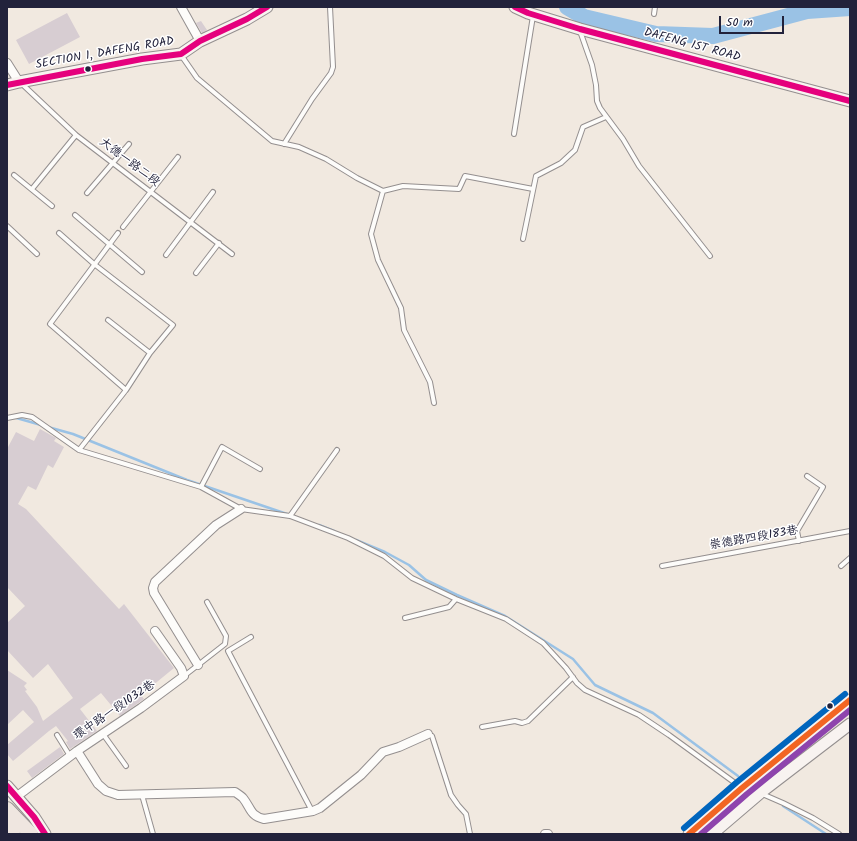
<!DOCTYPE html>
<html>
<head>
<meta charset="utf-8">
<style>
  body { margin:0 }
  #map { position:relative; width:857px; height:841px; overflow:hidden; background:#f1e9e0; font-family:Kalam,sans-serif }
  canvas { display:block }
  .frame { position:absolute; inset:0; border:8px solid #22223b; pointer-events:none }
  .scale { position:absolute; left:719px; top:16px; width:65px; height:18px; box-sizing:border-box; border:2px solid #22223b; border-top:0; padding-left:5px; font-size:12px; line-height:14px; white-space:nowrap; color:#22223b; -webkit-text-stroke:3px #fff; paint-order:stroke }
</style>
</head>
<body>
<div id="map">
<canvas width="857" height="841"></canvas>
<div class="frame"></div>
<div class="scale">50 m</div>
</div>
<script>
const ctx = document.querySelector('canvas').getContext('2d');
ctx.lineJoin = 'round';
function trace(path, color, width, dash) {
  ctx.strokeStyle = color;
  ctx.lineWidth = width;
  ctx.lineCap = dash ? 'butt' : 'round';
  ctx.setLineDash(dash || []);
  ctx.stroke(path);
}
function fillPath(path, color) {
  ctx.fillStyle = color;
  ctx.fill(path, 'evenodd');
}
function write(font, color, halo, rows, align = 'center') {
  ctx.font = font + ' Kalam,"LXGW WenKai TC",sans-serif';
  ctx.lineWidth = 3;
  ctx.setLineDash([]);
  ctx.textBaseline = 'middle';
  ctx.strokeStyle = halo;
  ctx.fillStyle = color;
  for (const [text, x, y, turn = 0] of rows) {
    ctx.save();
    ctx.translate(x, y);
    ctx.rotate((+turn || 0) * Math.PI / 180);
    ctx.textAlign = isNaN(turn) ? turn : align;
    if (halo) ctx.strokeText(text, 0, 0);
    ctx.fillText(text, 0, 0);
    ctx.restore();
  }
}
trace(new Path2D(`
  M13,417L41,425
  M48,427L73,434L187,480L287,514
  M319,525L334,531
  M356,540L385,552L409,565L426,580L457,595L505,616L573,659L595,685L653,713L738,776
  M783,806L826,834`), '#9ac2e5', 2.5);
trace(new Path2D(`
  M567,7L584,17L656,34L713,36L807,11L850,8`), '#9ac2e5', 16);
fillPath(new Path2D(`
  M67,13L80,37L29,64L16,40Z
  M201,21L207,30L202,33L196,23Z
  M40,429L56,438L54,441L64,447L53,468L48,465L36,490L28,486L18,504L26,509L119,609L124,604L174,668L141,695L144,699L120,716L101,693L80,709L97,731L70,749L66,742L68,741L56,726L49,731L13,761L7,754V745L34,722L23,710L7,725V670L27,683L24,686L27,690L25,691L37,707L43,721L73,698L48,664L33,678L7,650V623L25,606L7,587V449L16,432L34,441Z
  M60,747L64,754L32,778L27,771Z`), '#d7cdd2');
const lane = new Path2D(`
  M654,14L655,7
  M580,31L592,65L596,85L597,101L600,108L623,139L639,166L710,256
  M181,55L197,78L272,141L299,147L326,159L357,178L383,191L403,186L459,189L465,176L533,189
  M21,83L76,135L232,254
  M514,134L533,16
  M284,144L312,99L331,73L333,67L330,7
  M14,175L52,206
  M32,189L76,135
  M383,191L371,234L378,260L401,308L404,330L430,382L434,403
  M87,193L129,144
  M75,215L142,272
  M7,226L37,254
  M123,227L178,157
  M59,233L94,264L173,325L150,353L126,390
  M523,239L536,176L561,163L575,150L583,127L606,117
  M166,255L213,192
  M196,273L219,243
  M108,320L150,353
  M7,418L22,415L32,417L79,450L201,487L241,509L290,516L348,538L384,556L412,578L456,599L506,619L543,643L566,668L577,683L585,690L639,715L669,735L742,788L760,793L783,803L813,818L839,834
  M79,450L126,390L50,324L118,233
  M201,487L222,447L260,469
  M290,516L337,450
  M799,541L797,531L823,487L807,476
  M662,566L850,531
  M841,566L850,558
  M405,618L449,607L456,599
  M251,637L228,651L312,811
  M184,676L225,644L226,636L207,602
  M482,727L515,721L522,723L528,721L573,677
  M103,734L126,766
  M57,735L70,756
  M432,736L451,795L458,805L466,814L470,834
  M142,795L153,834`);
const street = new Path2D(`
  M181,7L200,41
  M7,63L19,82
  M198,665L154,593L153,588L155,582L216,525L241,509
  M77,751L98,784L106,791L118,795L235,792C238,794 241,796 243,798C251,808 250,816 264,819L313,811L320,808L361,775L383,752L399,747L428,734
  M16,797L77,751L141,708L184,676L181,668L155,631
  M545,834H548`);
const secondary = new Path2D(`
  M515,7L528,13L580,29L850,101
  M7,85L19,82L142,59L181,54L200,41L247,19L267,7
  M7,786L34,817L45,834
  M689,834L742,788L850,700
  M712,834L760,793L850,724`);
const highway = new Path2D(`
  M7,809L31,834
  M7,826L13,834`);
trace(lane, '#948f8f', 6);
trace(street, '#948f8f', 10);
trace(secondary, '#948f8f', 13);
trace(highway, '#948f8f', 16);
trace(lane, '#fdfcfa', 4);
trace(street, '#fdfcfa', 8);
trace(secondary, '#f8f3f0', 11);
trace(highway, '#efe6e0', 14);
trace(new Path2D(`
  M515,7L528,13L580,29L850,101
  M7,85L142,59L181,54L200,41L247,19L267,7
  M7,786L34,817L45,834`), '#e5007d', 6);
trace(new Path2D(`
  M689,834L742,788L850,700`), '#f26522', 6);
trace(new Path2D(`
  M701,834L747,794L850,710`), '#8e44ad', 6);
trace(new Path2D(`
  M684,828L737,782L845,694`), '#0065bd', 6);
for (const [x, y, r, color] of [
  [88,69,3.5,"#22223b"],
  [830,706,3.5,"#22223b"]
]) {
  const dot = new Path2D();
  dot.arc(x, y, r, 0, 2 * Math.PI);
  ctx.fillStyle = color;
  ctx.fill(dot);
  trace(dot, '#fff', 1.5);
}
write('12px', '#22223b', '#fff', [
  ["DAFENG 1ST ROAD",692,46,15],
  ["SECTION 1, DAFENG ROAD",105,54,-10],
  ["大德一路二段",129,163,37],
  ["崇德路四段183巷",754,539,-10],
  ["環中路一段1032巷",115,711,-34]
]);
</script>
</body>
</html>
